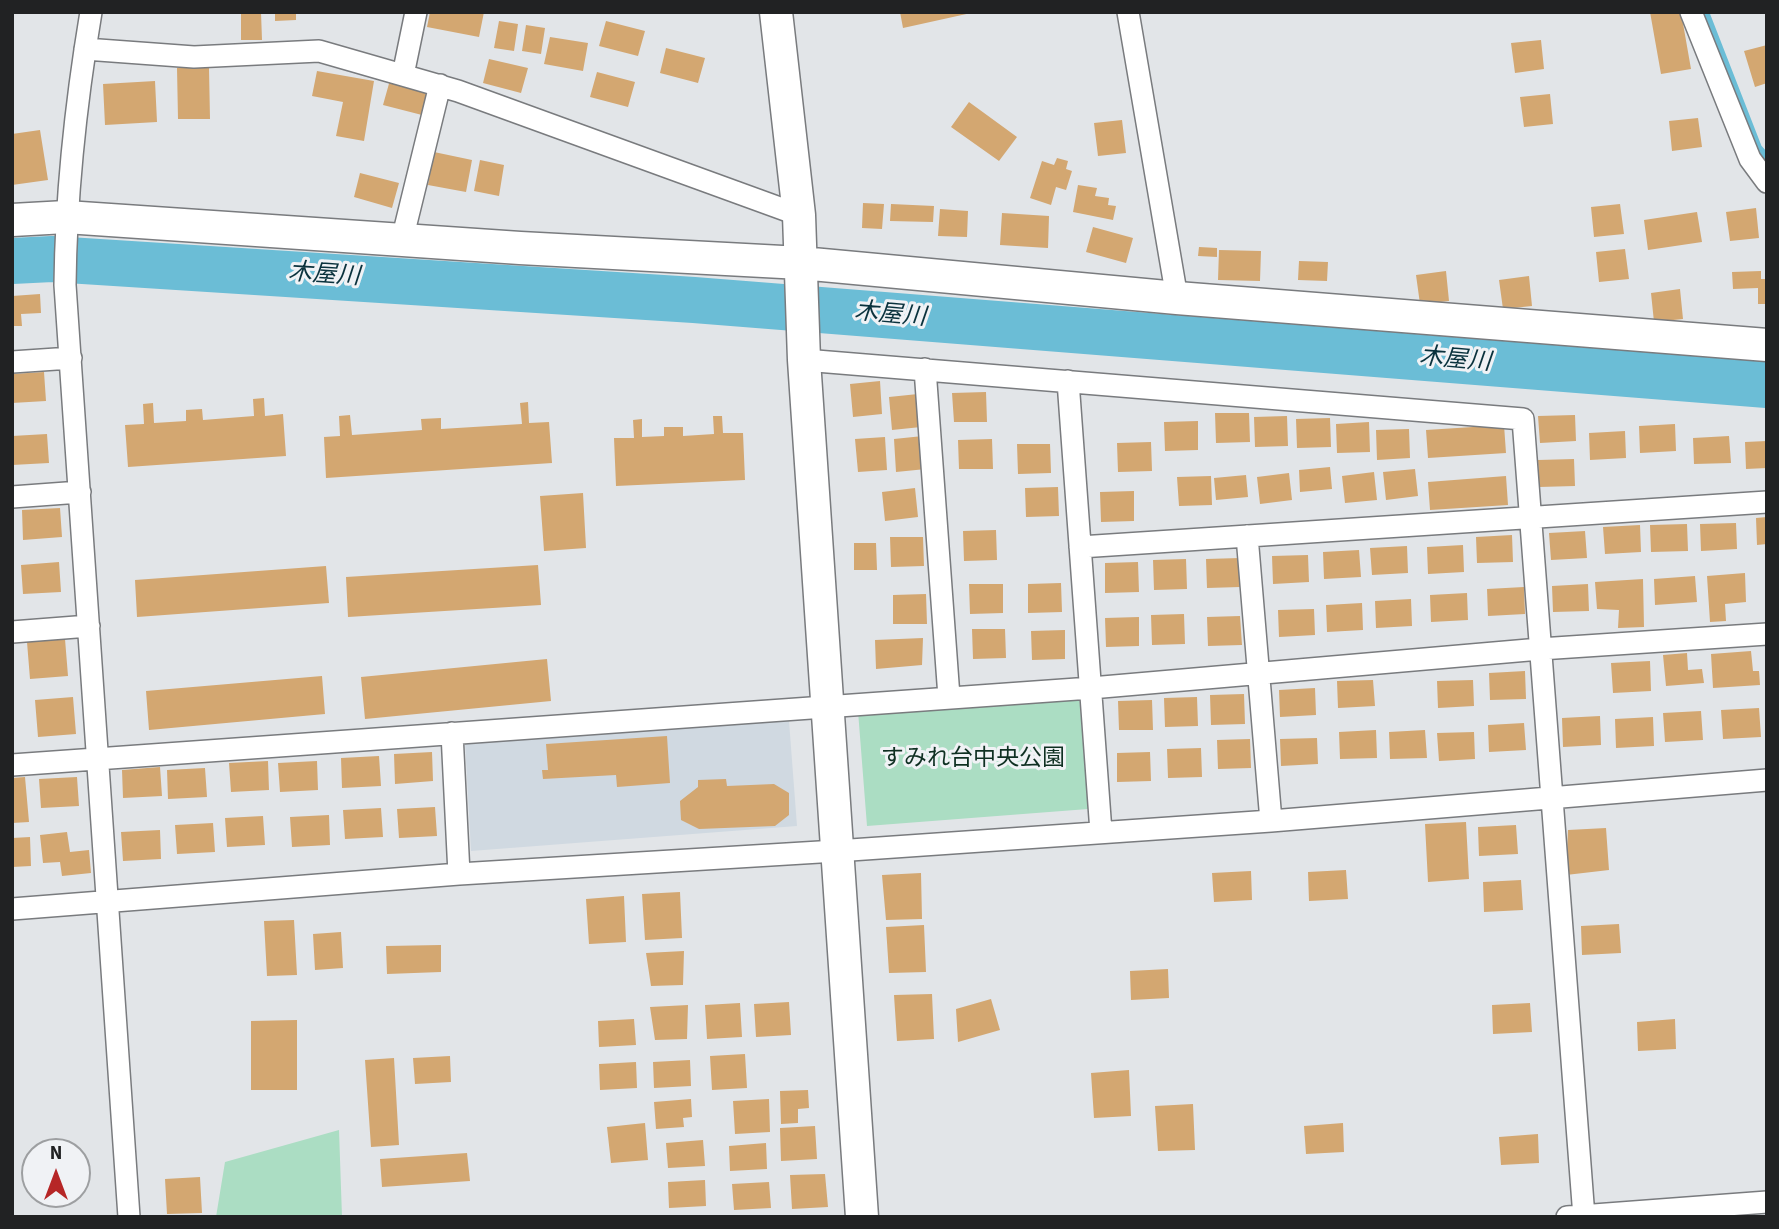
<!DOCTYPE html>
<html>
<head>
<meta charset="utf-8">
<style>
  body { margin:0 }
  #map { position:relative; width:1779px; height:1229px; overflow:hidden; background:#e2e5e8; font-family:"Source Sans 3",sans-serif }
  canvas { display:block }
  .frame { position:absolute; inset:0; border:14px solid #212223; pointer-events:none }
  .north { position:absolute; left:21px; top:1138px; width:70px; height:70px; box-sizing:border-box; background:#f0f2f5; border:2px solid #9d9fa1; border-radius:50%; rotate:0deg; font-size:19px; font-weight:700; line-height:28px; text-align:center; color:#212223 }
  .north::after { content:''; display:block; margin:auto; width:24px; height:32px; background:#b62626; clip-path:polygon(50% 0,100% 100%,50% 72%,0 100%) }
</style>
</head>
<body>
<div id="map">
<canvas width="1779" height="1229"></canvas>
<div class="frame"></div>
<div class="north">N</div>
</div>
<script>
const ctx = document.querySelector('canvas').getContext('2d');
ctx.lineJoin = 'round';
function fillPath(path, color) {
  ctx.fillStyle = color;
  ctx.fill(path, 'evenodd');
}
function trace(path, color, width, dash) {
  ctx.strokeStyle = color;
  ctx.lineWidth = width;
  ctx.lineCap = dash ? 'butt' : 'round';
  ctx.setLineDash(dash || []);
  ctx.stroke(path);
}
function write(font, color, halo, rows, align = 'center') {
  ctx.font = font + ' "Source Sans 3","Noto Sans JP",sans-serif';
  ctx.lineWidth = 6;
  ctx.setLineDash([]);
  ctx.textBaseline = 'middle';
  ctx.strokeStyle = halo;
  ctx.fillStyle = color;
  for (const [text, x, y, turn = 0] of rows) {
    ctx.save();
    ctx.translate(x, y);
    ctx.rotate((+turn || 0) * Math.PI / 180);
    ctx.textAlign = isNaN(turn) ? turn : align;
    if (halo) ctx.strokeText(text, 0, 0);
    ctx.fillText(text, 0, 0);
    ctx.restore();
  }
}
fillPath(new Path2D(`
  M789,721L797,826L471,851L465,741Z`), '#d0d9e1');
fillPath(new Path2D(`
  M1079,693L1088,809L867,826L858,711Z
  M339,1130L342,1217H216L225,1162Z`), '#abddc3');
trace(new Path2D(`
  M1705,12L1758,148L1767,158`), '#6bbdd6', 8);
trace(new Path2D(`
  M12,261L52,259L694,300L1767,385`), '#6bbdd6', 46);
fillPath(new Path2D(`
  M241,12H261L262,40H241Z
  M275,12H296V20L275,21Z
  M430,12H484L479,37L427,27Z
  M900,12H971V13L903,28Z
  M1650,12H1681L1691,69L1661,74Z
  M499,21L518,24L514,51L494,48Z
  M606,21L645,31L638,56L599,46Z
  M526,25L545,28L541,54L522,51Z
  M550,37L588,43L583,71L544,64Z
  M1541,40L1544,69L1515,73L1511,43Z
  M1767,45V83L1755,87L1744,51Z
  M666,48L705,58L698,83L660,73Z
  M489,59L528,68L521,93L483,83Z
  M177,68H209L210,119H178Z
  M317,71L374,81L364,141L336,136L343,102L312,96Z
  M597,72L635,82L628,107L590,97Z
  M390,80L429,90L422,115L383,105Z
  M155,81L157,122L105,125L103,84Z
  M1550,94L1553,124L1524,127L1520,97Z
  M969,102L1017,137L999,161L951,127Z
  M1698,118L1702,147L1672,151L1669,121Z
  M1122,120L1126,153L1098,156L1094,123Z
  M40,130L48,180L12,185V134Z
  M434,152L472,160L466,192L428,185Z
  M1057,158L1068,161L1066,169L1072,171L1066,190L1056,187L1051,205L1030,198L1042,161L1054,165Z
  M480,160L504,165L499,196L474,191Z
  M360,173L399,183L392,208L354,197Z
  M1078,185L1097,188L1095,196L1109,198L1108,205L1116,206L1113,220L1073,212Z
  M863,203L884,204L882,229L862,228Z
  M891,204L934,206L933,222L890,221Z
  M1620,204L1624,234L1594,237L1591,207Z
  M1756,208L1759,238L1730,241L1726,212Z
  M940,209L968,211L967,237L938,236Z
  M1697,212L1702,242L1648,250L1644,220Z
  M1002,213L1049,216L1048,248L1000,245Z
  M1093,227L1133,238L1126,263L1086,252Z
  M1199,247L1217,248V257L1198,256Z
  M1625,249L1629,279L1599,282L1596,252Z
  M1219,250L1261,251L1260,281L1218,280Z
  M1299,261L1328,262L1327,281L1298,280Z
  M1446,271L1449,301L1420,304L1416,275Z
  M1761,271V279H1767V304H1758V288L1733,289L1732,272Z
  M1529,276L1532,306L1503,309L1499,280Z
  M1680,289L1683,319L1654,322L1651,293Z
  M40,294L41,313L21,314L22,326H12V296Z
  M44,372L46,401L12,403V374Z
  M880,381L882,414L853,417L850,384Z
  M986,392L987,422H954L952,393Z
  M918,394L921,427L892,430L889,397Z
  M264,398L265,416L283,414L286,456L128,467L125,425L144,424L143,404L153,403L154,423L186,421V410L202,409L203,420L254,416L253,399Z
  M528,402L529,423L549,422L552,463L326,478L324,437L340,436L339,416L350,415L352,435L422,430L421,419L441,418V429L522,424L520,403Z
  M1215,413H1249L1250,442L1216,443Z
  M1575,415L1576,441L1540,443L1538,416Z
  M713,416H722L723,433H743L745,480L616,486L614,438H634L633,420L642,419V437L664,436V427H683V436L714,434Z
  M1287,416L1288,446L1255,447L1254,417Z
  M1330,418L1331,447L1297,448L1296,419Z
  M1198,421V450L1165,451L1164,422Z
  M1369,422L1370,452L1337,453L1336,424Z
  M1675,424L1676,451L1640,453L1639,426Z
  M1504,425L1506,453L1428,458L1426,430Z
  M1409,429L1410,458L1377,460L1376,430Z
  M1625,431L1626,458L1590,460L1589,433Z
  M47,434L49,463L12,465V436Z
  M923,436L926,469L896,472L894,439Z
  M1729,436L1731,463L1694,464L1693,438Z
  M885,437L887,470L858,472L855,439Z
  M992,439L993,469H959L958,440Z
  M1767,441V468L1746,469L1745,442Z
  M1151,442L1152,471L1118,472L1117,443Z
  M1017,444H1050L1051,473L1018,474Z
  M1574,459L1575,486L1539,487L1538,460Z
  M1330,467L1332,489L1300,492L1299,470Z
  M1415,469L1418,496L1386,500L1383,472Z
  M1374,472L1377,500L1345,503L1342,476Z
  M1289,473L1292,500L1260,504L1257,477Z
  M1246,475L1248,497L1216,500L1214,478Z
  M1211,476L1212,505L1179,506L1177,477Z
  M1506,476L1508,505L1430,510L1428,482Z
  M1058,487L1059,516L1026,517L1025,488Z
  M915,488L918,517L885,521L882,492Z
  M1134,491V521L1101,522L1100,492Z
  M583,493L586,548L544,551L540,496Z
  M60,508L62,537L23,540L22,510Z
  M1767,517V544L1757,545L1756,518Z
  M1736,523L1737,549L1701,551L1700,524Z
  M1687,524L1688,551L1651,552L1650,525Z
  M1640,525L1641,552L1605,554L1603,527Z
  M996,530L997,560L964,561L963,531Z
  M1585,531L1587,558L1551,560L1549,533Z
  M1512,535L1513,562L1477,563L1476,537Z
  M890,537H923L924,566L891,567Z
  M854,543H876L877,570H854Z
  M1463,545L1464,572L1428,574L1427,547Z
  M1407,546L1408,573L1372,575L1370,548Z
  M1359,550L1361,577L1324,579L1323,552Z
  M1308,555L1309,582L1273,584L1272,556Z
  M1240,558V587L1207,588L1206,559Z
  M1186,559L1187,589L1154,590L1153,560Z
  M59,562L61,592L23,594L21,565Z
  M1138,562L1139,592L1105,593V563Z
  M538,565L541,605L348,617L346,577Z
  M326,566L329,603L137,617L135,580Z
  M1745,573L1746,602L1725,604L1726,621L1710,622L1707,576Z
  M1695,576L1697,602L1655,605L1654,579Z
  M1643,579L1644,627L1618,628L1619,610L1597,609L1595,582Z
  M1061,583L1062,612L1028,613V584Z
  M969,584H1003V613L970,614Z
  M1588,584L1589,611L1553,612L1552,586Z
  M1524,587L1525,614L1488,616L1487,589Z
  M1467,593L1468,620L1431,622L1430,595Z
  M926,594L927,624H893V595Z
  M1411,599L1412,626L1376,628L1375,601Z
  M1362,603L1363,630L1327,632L1326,605Z
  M1314,609L1315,635L1279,637L1278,610Z
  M1184,614L1185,644L1152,645L1151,615Z
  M1240,616L1242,645L1208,646L1207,617Z
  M1139,617V646L1106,647L1105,618Z
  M972,629H1005L1006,658L973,659Z
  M1065,630V659L1032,660L1031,631Z
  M923,638L922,665L876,669L875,640Z
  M65,639L68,676L30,679L27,642Z
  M1751,651L1753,671H1759L1760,685L1713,688L1711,654Z
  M1687,653L1688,670L1702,669L1704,683L1666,686L1663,655Z
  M547,659L551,701L365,719L361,677Z
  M1650,661L1651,691L1613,693L1611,663Z
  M1525,671L1526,699L1490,700L1489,673Z
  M322,676L325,714L149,730L146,691Z
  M1373,680L1375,706L1338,708L1337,681Z
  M1473,680L1474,706L1438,708L1437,681Z
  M1315,688L1316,715L1280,717L1279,690Z
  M1244,694L1245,724L1211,725L1210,695Z
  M73,697L76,734L38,737L35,700Z
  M1197,697L1198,726L1165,727L1164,698Z
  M1152,700L1153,730H1119L1118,701Z
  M1759,708L1761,737L1723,739L1721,710Z
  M1701,711L1703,740L1665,742L1663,713Z
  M1600,716L1601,745L1563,747L1562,718Z
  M1653,717L1654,746L1616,748L1615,719Z
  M1524,723L1526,750L1489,752L1488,725Z
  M1376,730L1377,758L1340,759L1339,732Z
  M1425,730L1427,758L1390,759L1389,732Z
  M1474,732L1475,759L1439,761L1437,733Z
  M667,736L670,783L617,787L616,775L543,779L542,770H548L546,744Z
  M1317,738L1318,764L1281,766L1280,739Z
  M1250,739L1251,768L1218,769L1217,740Z
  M1201,748L1202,777L1168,778L1167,749Z
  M432,752L433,781L395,784L394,754Z
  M1150,752L1151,781L1117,782V753Z
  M379,756L381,786L342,788L341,758Z
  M268,761L269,790L231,792L229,763Z
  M317,761L318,790L280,792L278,763Z
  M160,767L162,796L123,798L122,770Z
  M205,768L207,797L168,799L167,770Z
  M25,777L29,822L12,823V778Z
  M77,777L79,806L41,808L39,779Z
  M726,779L727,786L774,784L789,793V815L775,826L699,829L681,820L680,801L698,787V780Z
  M435,807L437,836L399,838L397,809Z
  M381,808L383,837L345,839L343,810Z
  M329,815L330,845L292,847L290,817Z
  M263,816L265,845L227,847L225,818Z
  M1466,822L1469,879L1428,882L1425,824Z
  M213,823L215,852L177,854L175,825Z
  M1516,825L1518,854L1479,856L1478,827Z
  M1606,828L1609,870L1566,875L1568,830Z
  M160,830L161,859L123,861L121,832Z
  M67,832L70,852L89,850L91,873L62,876L60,862L43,863L40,835Z
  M30,837L31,866L12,867V838Z
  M1346,870L1348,899L1309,901L1308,872Z
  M1251,871L1252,900L1214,902L1212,873Z
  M921,873L922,919L886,920L882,875Z
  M1521,880L1523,910L1484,912L1483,882Z
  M680,892L682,938L645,940L642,894Z
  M624,896L626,942L589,944L586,899Z
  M294,920L297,975L267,976L264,921Z
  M1619,924L1621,953L1582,955L1581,926Z
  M924,925L926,972L889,973L886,927Z
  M341,932L343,968L315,970L313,934Z
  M441,945V972L387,974L386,946Z
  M684,951L683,985L651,986L646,953Z
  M1168,969L1169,998L1131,1000L1130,971Z
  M932,994L934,1039L897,1041L894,995Z
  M991,999L1000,1030L958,1042L956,1009Z
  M789,1002L791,1035L756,1037L754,1004Z
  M740,1003L742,1037L707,1039L705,1005Z
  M1530,1003L1532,1032L1493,1034L1492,1005Z
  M688,1005L687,1039L655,1040L650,1007Z
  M634,1019L636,1045L599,1047L598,1021Z
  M1675,1019L1676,1049L1638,1051L1637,1022Z
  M297,1020V1090H251V1021Z
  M745,1054L747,1088L712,1090L710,1056Z
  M450,1056L451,1082L415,1084L413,1058Z
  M394,1058L399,1145L371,1147L365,1060Z
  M690,1060L691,1086L654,1088L653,1062Z
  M636,1062L637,1088L600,1090L599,1064Z
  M1129,1070L1131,1116L1094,1118L1091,1073Z
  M808,1090L809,1108L798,1109V1123L781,1124L780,1091Z
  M691,1099L692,1117L683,1118L684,1127L656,1129L654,1102Z
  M769,1099L770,1132L735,1134L733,1101Z
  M1193,1104L1195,1150L1158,1151L1155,1106Z
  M645,1123L648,1160L611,1163L607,1127Z
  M1343,1123L1344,1152L1306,1154L1304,1126Z
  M815,1126L817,1159L781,1161L780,1128Z
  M1538,1134L1539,1163L1501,1165L1499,1137Z
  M703,1140L705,1166L668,1168L666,1143Z
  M766,1143L767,1169L730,1171L729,1146Z
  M467,1153L470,1181L382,1187L380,1159Z
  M825,1174L828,1207L792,1209L790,1175Z
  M200,1177L202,1213L167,1214L165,1179Z
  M705,1180L706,1206L669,1208L668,1182Z
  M769,1182L771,1208L734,1210L732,1184Z`), '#d3a771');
const street = new Path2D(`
  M91,12C76,102 66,194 65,285L129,1217
  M1128,12L1177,298
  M1691,12L1750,159L1767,182
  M85,49L194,57L319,51L458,91L799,215
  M403,75L416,12
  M402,240L440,85
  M804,360L1523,419L1584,1217
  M12,362L71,358
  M925,369L949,697
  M1068,381L1101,832
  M12,497L80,492
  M1247,536L1271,821
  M1080,547L1767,502
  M12,632L89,626
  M452,733L459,874
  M12,765L1091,688L1540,649L1767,634
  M12,909L459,874L836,851L1271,821L1767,780
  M1567,1217L1767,1202`);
const secondary = new Path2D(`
  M776,12L799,215L804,360L862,1217
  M12,220L66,217L520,248L801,263L1177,298L1767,345`);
trace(street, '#797b7e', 24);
trace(secondary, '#797b7e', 35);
trace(street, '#fff', 21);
trace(secondary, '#fff', 32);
write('23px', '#0f3022', '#f0f2f5', [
  ["すみれ台中央公園",973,760]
]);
write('italic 24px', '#0a323d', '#f0f2f5', [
  ["木屋川",324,276,4],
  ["木屋川",890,316,5],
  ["木屋川",1455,361,5]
]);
</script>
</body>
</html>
